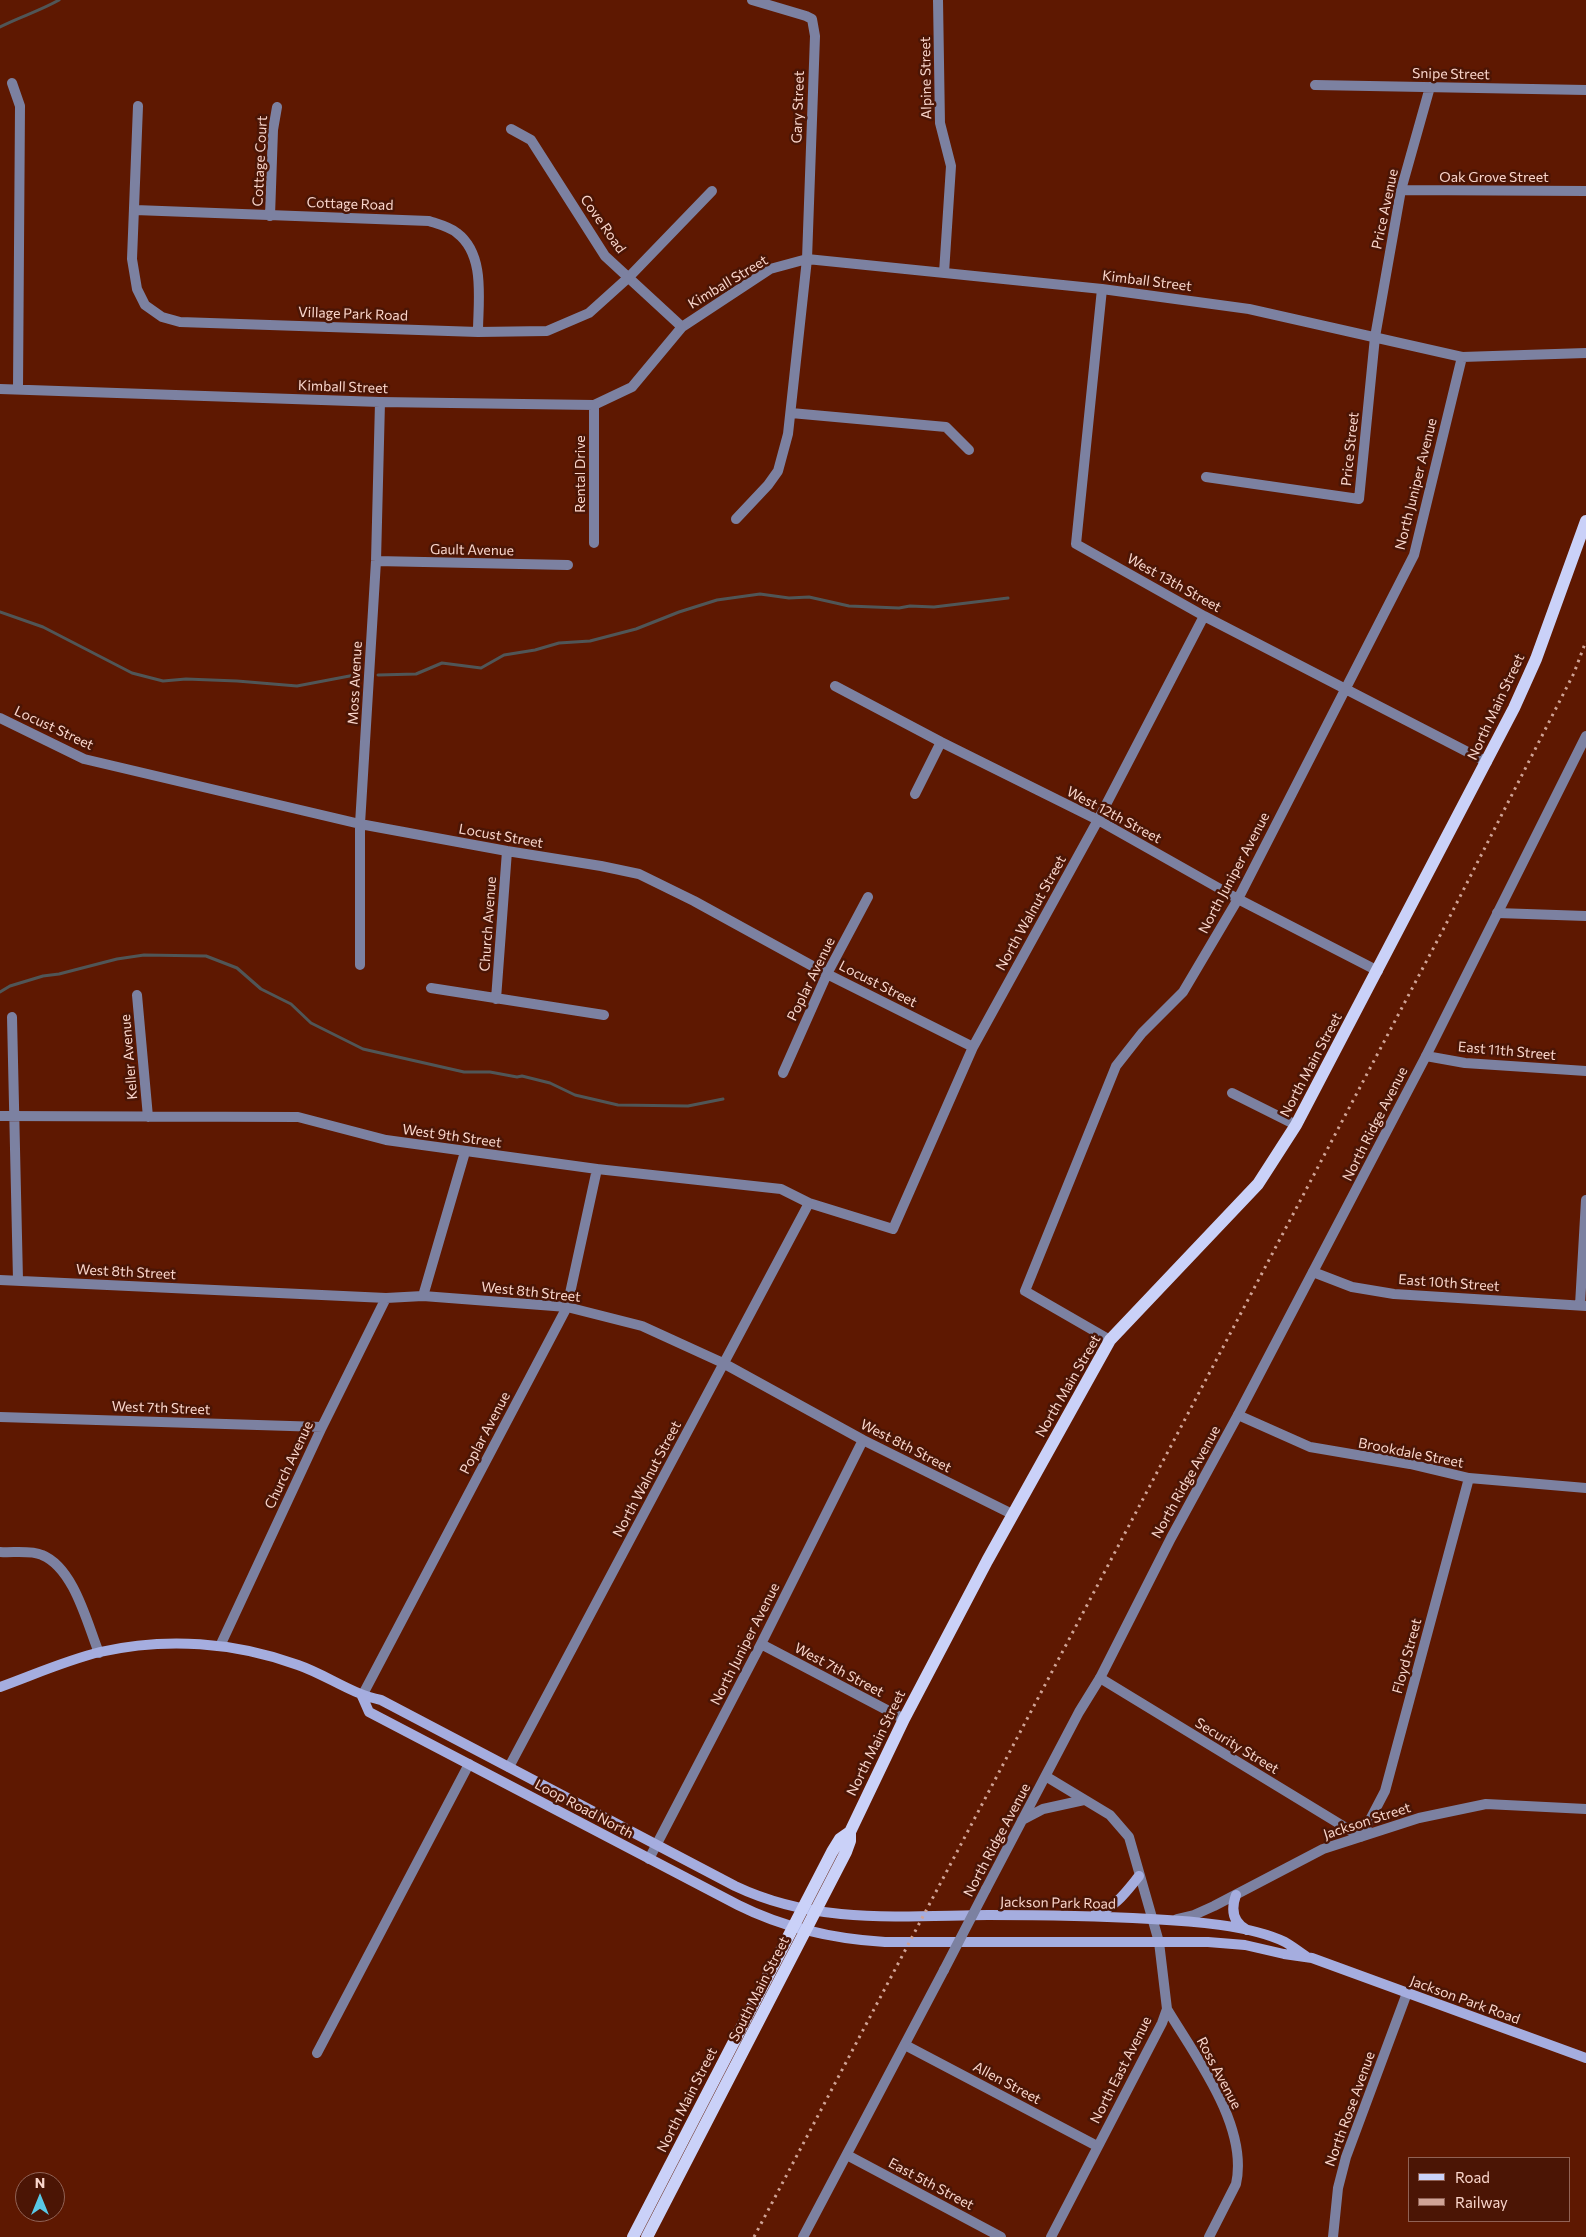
<!DOCTYPE html>
<html>
<head>
<meta charset="utf-8">
<style>
  body { margin:0 }
  #map { position:relative; width:1586px; height:2237px; overflow:hidden; background:#5e1801; font-family:Commissioner,sans-serif }
  canvas { display:block }
  .legend { position:absolute; left:1408px; top:2157px; width:162px; height:65px; box-sizing:border-box; background:#4b1505; border:1px solid #916255; margin:0; padding:6px 9px; list-style:none; font-size:15px; color:#fad6cc }
  .legend li { display:flex; align-items:center; gap:10px; height:25px }
  .legend b { width:25px; border:1px solid #916255 }
  .north { position:absolute; left:15px; top:2172px; width:50px; height:50px; box-sizing:border-box; background:#4b1505; border:1px solid #916255; border-radius:50%; rotate:0deg; font-size:14px; font-weight:700; line-height:20px; text-align:center; color:#fad6cc }
  .north::after { content:''; display:block; margin:auto; width:18px; height:22px; background:#59c8e5; clip-path:polygon(50% 0,100% 100%,50% 72%,0 100%) }
</style>
</head>
<body>
<div id="map">
<canvas width="1586" height="2237"></canvas>
<ul class="legend">
<li><b style="height:6px;background:#cad1f8"></b>Road</li>
<li><b style="height:6px;background:#d0a396"></b>Railway</li>
</ul>
<div class="north">N</div>
</div>
<script>
const ctx = document.querySelector('canvas').getContext('2d');
ctx.lineJoin = 'round';
function trace(path, color, width, dash) {
  ctx.strokeStyle = color;
  ctx.lineWidth = width;
  ctx.lineCap = dash ? 'butt' : 'round';
  ctx.setLineDash(dash || []);
  ctx.stroke(path);
}
function write(font, color, halo, rows, align = 'center') {
  ctx.font = font + ' Commissioner,sans-serif';
  ctx.lineWidth = 5;
  ctx.setLineDash([]);
  ctx.textBaseline = 'middle';
  ctx.strokeStyle = halo;
  ctx.fillStyle = color;
  for (const [text, x, y, turn = 0] of rows) {
    ctx.save();
    ctx.translate(x, y);
    ctx.rotate((+turn || 0) * Math.PI / 180);
    ctx.textAlign = isNaN(turn) ? turn : align;
    if (halo) ctx.strokeText(text, 0, 0);
    ctx.fillText(text, 0, 0);
    ctx.restore();
  }
}
trace(new Path2D(`
  M0,27C19,17 40,11 59,0
  M0,612L43,627L132,673L163,681L186,679L237,681L297,686L360,674
  M378,675L416,674L442,663L481,668L504,655L535,650L559,643L590,641L636,629L679,612L717,600L760,594L789,598L809,597L849,606L899,608L910,606L934,607L1008,598
  M0,992L10,986L43,976L59,974L117,959L144,955L206,956L237,968L261,989L291,1004L311,1023L363,1049L464,1072H490L517,1077L522,1076L550,1083L575,1095L618,1105L688,1106L723,1099`), '#505657', 3);
trace(new Path2D(`
  M938,0L940,123L951,166L944,273
  M12,83L20,106L18,389
  M1315,85L1586,90
  M138,106L132,259L137,289L145,305L162,317L180,322L478,332L547,331L589,313L629,277L712,191
  M511,129L531,140L605,256L682,327
  M1401,190L1586,191
  M135,210L429,221C438,224 450,227 457,233C486,255 478,301 478,332
  M270,216L273,130L277,107
  M1102,289L1076,544L1204,616L1487,762
  M0,389L380,402L594,405L632,387L682,327L770,269L807,259L1102,289L1249,309L1462,357L1586,353
  M791,413L946,427L969,450
  M1206,477L1359,499L1375,337L1401,190L1430,87
  M736,519L768,485L778,471L788,434L807,259L815,36L812,19L806,16L752,0
  M594,543V405
  M376,561L568,565
  M835,686L941,742L1098,820L1238,899L1378,971
  M0,718L84,759L360,824L507,851L601,866L639,874L694,901L827,974L973,1047
  M915,794L941,742
  M1497,913L1586,916
  M360,965V824L376,561L380,402
  M431,988L604,1015
  M137,995L148,1117
  M496,999L507,851
  M12,1017L18,1280
  M1426,1056L1465,1063L1586,1071
  M783,1073L827,974L868,897
  M1232,1093L1296,1125
  M0,1116L298,1117L386,1140L597,1169L781,1189L809,1203L893,1229L973,1047L1098,820L1204,616
  M1313,1272L1352,1287L1394,1294L1586,1306
  M0,1280L386,1298L423,1296L567,1307L642,1326L723,1363L863,1440L1012,1514
  M423,1296L465,1152
  M1580,1305L1586,1200
  M1110,1340L1025,1291L1116,1066L1142,1033L1183,992L1238,899L1414,555L1462,357
  M1238,1415L1310,1447L1410,1464L1469,1478L1586,1488
  M0,1417L322,1427
  M0,1552C12,1553 31,1550 42,1555C74,1568 87,1623 99,1653
  M761,1644L904,1719
  M220,1646L322,1427L386,1298
  M1100,1678L1361,1837L1385,1791L1469,1478
  M362,1696L567,1307L597,1169
  M509,1767L809,1203
  M649,1859L761,1644L863,1440
  M1177,1919L1194,1915L1214,1906L1323,1849L1419,1818L1486,1804L1586,1809
  M1167,2009C1195,2056 1249,2126 1236,2184L1209,2237
  M905,2045L1097,2146
  M317,2053L469,1764
  M847,2155L1001,2237
  M1051,2237L1162,2023L1167,2009L1159,1942
  M1333,2237L1338,2188L1346,2157L1407,1993`), '#7c81a1', 10);
trace(new Path2D(`
  M1047,1777L1110,1815L1129,1837L1159,1942
  M1022,1820L1043,1809L1084,1800
  M986,1889L1079,1712L1100,1678L1171,1538L1238,1415L1426,1056L1586,736
  M803,2237L944,1970`), '#7c81a1', 10);
trace(new Path2D(`
  M0,1687C33,1675 67,1660 100,1652C166,1637 235,1642 298,1665C327,1675 351,1694 381,1700L735,1886C817,1925 900,1916 988,1915C1042,1915 1097,1916 1151,1919C1190,1921 1250,1925 1285,1942C1292,1946 1300,1952 1307,1957
  M362,1696L369,1712L738,1905C784,1928 834,1939 885,1942H1208L1245,1945L1284,1954L1312,1958L1586,2058
  M1236,1895C1231,1909 1232,1922 1247,1930
  M1095,1914C1115,1908 1126,1892 1139,1876`), '#a5addf', 10);
trace(new Path2D(`
  M633,2237L832,1852L840,1839L850,1832L904,1719L987,1561L1110,1340L1258,1184L1296,1125L1514,708L1536,659L1586,521
  M647,2237L846,1852L850,1841V1832`), '#cad1f8', 12);
trace(new Path2D(`
  M754,2237L1445,926L1574,673L1586,641`), '#d0a396', 3, [2.5, 5]);
trace(new Path2D(`
  M944,1970L986,1889`), '#7c81a1', 10);
write('14px', '#fad6cc', '#4b1505', [
  ["Snipe Street",1451,74,1],
  ["Alpine Street",926,78,-91],
  ["Gary Street",798,107,-88],
  ["Cottage Court",260,161,-87],
  ["Oak Grove Street",1494,177],
  ["Cottage Road",350,204,2],
  ["Price Avenue",1385,209,-78],
  ["Cove Road",603,224,55],
  ["Kimball Street",1147,281,7],
  ["Kimball Street",728,282,-31],
  ["Village Park Road",353,314,2],
  ["Kimball Street",343,387,2],
  ["Price Street",1350,449,-84],
  ["Rental Drive",580,474,-90],
  ["North Juniper Avenue",1416,484,-76],
  ["Gault Avenue",472,550,1],
  ["West 13th Street",1174,583,29],
  ["Moss Avenue",355,683,-87],
  ["North Main Street",1496,707,-65],
  ["Locust Street",54,728,25],
  ["West 12th Street",1114,815,28],
  ["Locust Street",501,836,10],
  ["North Juniper Avenue",1234,873,-62],
  ["North Walnut Street",1031,913,-61],
  ["Church Avenue",488,924,-86],
  ["Poplar Avenue",811,979,-64],
  ["Locust Street",878,984,27],
  ["East 11th Street",1507,1051,5],
  ["Keller Avenue",129,1057,-95],
  ["North Main Street",1311,1065,-62],
  ["North Ridge Avenue",1375,1124,-63],
  ["West 9th Street",452,1136,8],
  ["West 8th Street",126,1272,3],
  ["East 10th Street",1449,1283,4],
  ["West 8th Street",531,1292,6],
  ["North Main Street",1068,1386,-60],
  ["West 7th Street",161,1408,2],
  ["Poplar Avenue",485,1433,-62],
  ["West 8th Street",906,1446,27],
  ["Brookdale Street",1411,1453,11],
  ["Church Avenue",289,1465,-65],
  ["North Walnut Street",647,1479,-62],
  ["North Ridge Avenue",1186,1482,-61],
  ["North Juniper Avenue",745,1644,-63],
  ["Floyd Street",1407,1656,-75],
  ["West 7th Street",839,1670,28],
  ["North Main Street",876,1743,-64],
  ["Security Street",1237,1746,31],
  ["Loop Road North",584,1809,28],
  ["Jackson Street",1367,1821,-18],
  ["North Ridge Avenue",997,1840,-62],
  ["Jackson Park Road",1058,1903,1],
  ["South Main Street",759,1989,-63],
  ["Jackson Park Road",1465,2000,20],
  ["North East Avenue",1121,2070,-63],
  ["Ross Avenue",1219,2073,62],
  ["Allen Street",1007,2083,28],
  ["North Main Street",687,2100,-63],
  ["North Rose Avenue",1350,2109,-70],
  ["East 5th Street",931,2184,28]
]);
</script>
</body>
</html>
